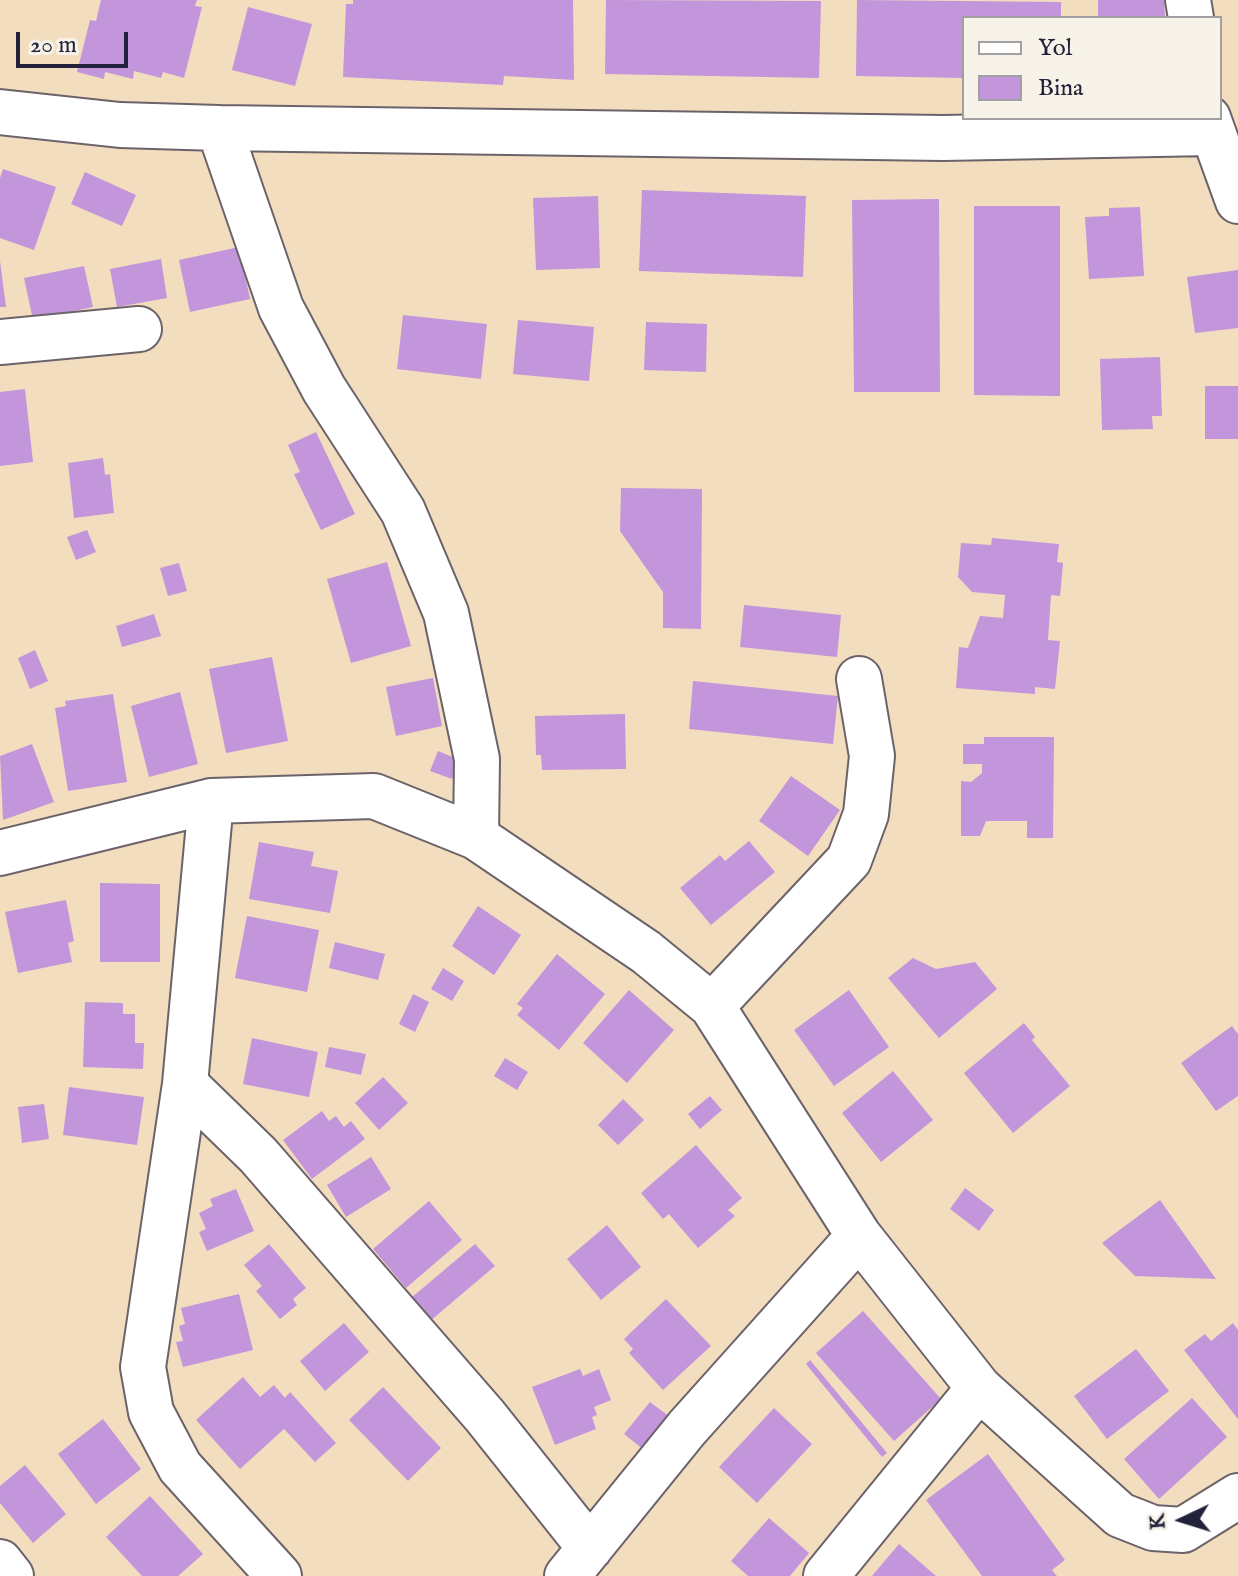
<!DOCTYPE html>
<html>
<head>
<meta charset="utf-8">
<style>
  body { margin:0 }
  #map { position:relative; width:1238px; height:1576px; overflow:hidden; background:#f3ddbf; font-family:"IM FELL English",serif }
  canvas { display:block }
  .legend { position:absolute; left:962px; top:16px; width:260px; height:104px; box-sizing:border-box; background:#f7f3e8; border:2px solid #a29fa3; margin:0; padding:10px 14px; list-style:none; font-size:24px; color:#22223b }
  .legend li { display:flex; align-items:center; gap:16px; height:40px }
  .legend b { width:40px; border:2px solid #a29fa3 }
  .north { position:absolute; left:1142px; top:1480px; width:80px; height:80px; -webkit-text-stroke:6px #f7f3e8; paint-order:stroke; rotate:266deg; font-size:22px; font-weight:700; line-height:32px; text-align:center; color:#22223b }
  .north::after { content:''; display:block; margin:auto; width:28px; height:36px; background:#22223b; clip-path:polygon(50% 0,100% 100%,50% 72%,0 100%) }
  .scale { position:absolute; left:16px; top:32px; width:112px; height:36px; box-sizing:border-box; border:4px solid #22223b; border-top:0; padding-left:10px; font-size:24px; line-height:28px; white-space:nowrap; color:#22223b; -webkit-text-stroke:6px #f7f3e8; paint-order:stroke }
</style>
</head>
<body>
<div id="map">
<canvas width="1238" height="1576"></canvas>
<ul class="legend">
<li><b style="height:10px;background:#fff"></b>Yol</li>
<li><b style="height:22px;background:#c395db"></b>Bina</li>
</ul>
<div class="north">K</div>
<div class="scale">20 m</div>
</div>
<script>
const ctx = document.querySelector('canvas').getContext('2d');
ctx.lineJoin = 'round';
function fillPath(path, color) {
  ctx.fillStyle = color;
  ctx.fill(path, 'evenodd');
}
function trace(path, color, width, dash) {
  ctx.strokeStyle = color;
  ctx.lineWidth = width;
  ctx.lineCap = dash ? 'butt' : 'round';
  ctx.setLineDash(dash || []);
  ctx.stroke(path);
}
fillPath(new Path2D(`
  M101,0H197L195,6L202,7L184,78L163,72L161,78L134,71L133,79L105,72L104,79L77,72L90,20L96,21Z
  M353,0H573L574,80L504,76L503,85L343,77L346,4H353Z
  M606,0L821,1L819,78L605,74Z
  M857,0L1061,2V18H964V78L856,76Z
  M1098,0H1164L1165,18H1098Z
  M248,7L312,24L295,86L232,70Z
  M3,169L56,187L34,250L0,238V178Z
  M85,172L136,195L122,226L71,204Z
  M642,190L806,196L803,277L639,271Z
  M598,196L600,268L536,270L533,198Z
  M939,199L940,392H854L852,200Z
  M974,206H1060V396L974,395Z
  M1140,207L1144,276L1089,279L1085,217L1109,216V208Z
  M239,247L250,299L190,312L179,260Z
  M161,259L167,298L117,307L110,269Z
  M0,261L6,307H0Z
  M84,266L93,307L33,320L24,278Z
  M1238,270V328L1195,333L1187,277Z
  M403,315L487,324L481,379L397,369Z
  M518,320L594,327L589,381L513,374Z
  M646,322L707,324L706,372L644,370Z
  M1160,357L1162,416H1152L1153,429L1102,430L1100,359Z
  M1205,386H1238V439H1205Z
  M25,389L33,462L0,466V392Z
  M316,432L355,514L321,530L294,474L300,472L288,445Z
  M103,458L105,475L110,474L114,513L74,518L68,463Z
  M621,488L702,489L701,629L663,628V592L620,531Z
  M87,530L96,552L76,560L67,537Z
  M992,538L1059,544L1057,562L1063,563L1060,596L1051,595L1048,640L1060,641L1055,689L1035,687V694L956,688L959,647L968,648L980,616L1003,618L1005,595L972,592L958,577L961,543L991,545Z
  M387,562L411,646L351,663L327,579Z
  M179,563L187,591L168,596L160,568Z
  M744,605L841,615L837,657L740,647Z
  M154,614L161,636L122,647L116,626Z
  M35,650L48,681L30,689L18,658Z
  M272,657L288,741L226,753L209,669Z
  M433,678L442,726L396,736L386,687Z
  M693,681L838,696L833,744L689,729Z
  M180,692L198,764L149,777L131,706Z
  M113,694L127,782L68,791L55,708L66,706L65,701Z
  M625,714L626,769L542,770L541,755H536L535,716Z
  M984,737H1054L1053,838H1027V821H986L980,836H961V781L971,782L982,773V764H963V744H984Z
  M32,744L54,802L3,820L0,756Z
  M438,751L460,760L452,779L430,771Z
  M791,776L840,810L808,856L759,821Z
  M749,841L775,872L711,925L680,888L720,855L725,861Z
  M259,842L314,852L311,866L338,871L330,913L249,899Z
  M100,883L160,884V962H100Z
  M66,900L74,941L68,943L72,962L18,973L5,912Z
  M478,906L521,935L494,975L452,946Z
  M247,916L319,930L307,992L235,978Z
  M335,942L385,954L378,980L329,968Z
  M557,954L605,994L559,1050L517,1015L523,1008L517,1004Z
  M913,958L936,969L975,962L997,989L939,1038L888,978Z
  M443,968L464,981L452,1001L431,989Z
  M629,990L674,1030L627,1083L583,1043Z
  M849,990L889,1047L834,1086L794,1030Z
  M413,994L429,1002L415,1032L399,1024Z
  M85,1002L123,1003V1014H135V1043H144L143,1069L83,1067Z
  M1024,1023L1035,1037L1032,1040L1070,1086L1013,1133L964,1073Z
  M1232,1026L1238,1034V1096L1216,1111L1181,1063Z
  M252,1038L318,1052L309,1097L243,1084Z
  M329,1047L366,1054L361,1075L325,1067Z
  M505,1058L528,1072L517,1090L494,1076Z
  M893,1071L933,1120L881,1162L842,1113Z
  M383,1077L408,1103L379,1130L355,1103Z
  M69,1087L144,1097L137,1145L63,1135Z
  M710,1096L722,1110L700,1129L688,1114Z
  M623,1099L644,1120L618,1145L598,1125Z
  M44,1104L49,1139L22,1143L18,1107Z
  M322,1111L329,1121L336,1116L344,1127L351,1121L365,1139L312,1179L283,1140Z
  M696,1145L742,1198L728,1210L735,1216L698,1248L669,1214L663,1219L641,1193Z
  M371,1157L391,1189L346,1217L327,1185Z
  M965,1188L994,1210L979,1231L950,1209Z
  M236,1189L254,1231L207,1251L199,1232L206,1229L199,1213L213,1206L210,1199Z
  M1160,1200L1216,1279L1135,1276L1102,1243Z
  M429,1201L462,1240L406,1288L373,1249Z
  M607,1225L641,1267L601,1300L567,1259Z
  M269,1244L306,1288L293,1299L297,1305L280,1319L256,1291L262,1286L244,1265Z
  M475,1244L495,1266L430,1321L411,1298Z
  M239,1294L253,1350L183,1367L176,1342L183,1341L179,1326L185,1324L181,1308Z
  M666,1299L711,1346L663,1390L629,1353L633,1349L624,1339Z
  M863,1311L941,1399L894,1441L816,1353Z
  M344,1323L369,1352L325,1391L300,1361Z
  M1233,1323L1238,1330V1419L1184,1350L1205,1334L1211,1341Z
  M1136,1349L1169,1391L1107,1439L1074,1396Z
  M810,1360L887,1453L882,1457L806,1364Z
  M580,1369L583,1376L599,1369L611,1400L594,1407L597,1415L592,1417L596,1429L555,1445L532,1387Z
  M243,1377L260,1397L274,1385L285,1398L290,1392L336,1443L315,1462L284,1429L240,1469L196,1420Z
  M383,1387L441,1448L408,1481L349,1420Z
  M1192,1398L1227,1437L1159,1499L1124,1459Z
  M650,1402L670,1417L644,1450L624,1434Z
  M774,1408L812,1444L757,1503L719,1467Z
  M103,1419L141,1469L96,1504L58,1454Z
  M988,1454L1065,1560L1052,1570L1057,1576H982L926,1500Z
  M25,1465L66,1514L33,1543L0,1503V1486Z
  M150,1496L203,1554L178,1576H142L106,1537Z
  M769,1518L809,1553L790,1576H748L731,1561Z
  M899,1544L936,1576H872Z`), '#c395db');
const minor = new Path2D(`
  M1188,0L1191,18
  M0,112L120,125L219,128
  M1208,118L1238,201
  M0,342L139,329
  M211,801L185,1084L143,1367L151,1412L180,1467L279,1576
  M476,837L477,759L446,613L403,511L324,389L281,308L219,128L943,138L1211,133
  M0,853L211,801L374,796L476,837L646,952L712,1006L859,1236L979,1388L1120,1515L1153,1528L1183,1530L1238,1496
  M712,1006L849,860L866,814L872,756L859,679
  M185,1084L258,1155L485,1416L590,1548
  M0,1562L11,1576
  M567,1576L687,1428L859,1236
  M826,1576L979,1388`);
trace(minor, '#6b6369', 48);
trace(minor, '#fff', 44);
</script>
</body>
</html>
